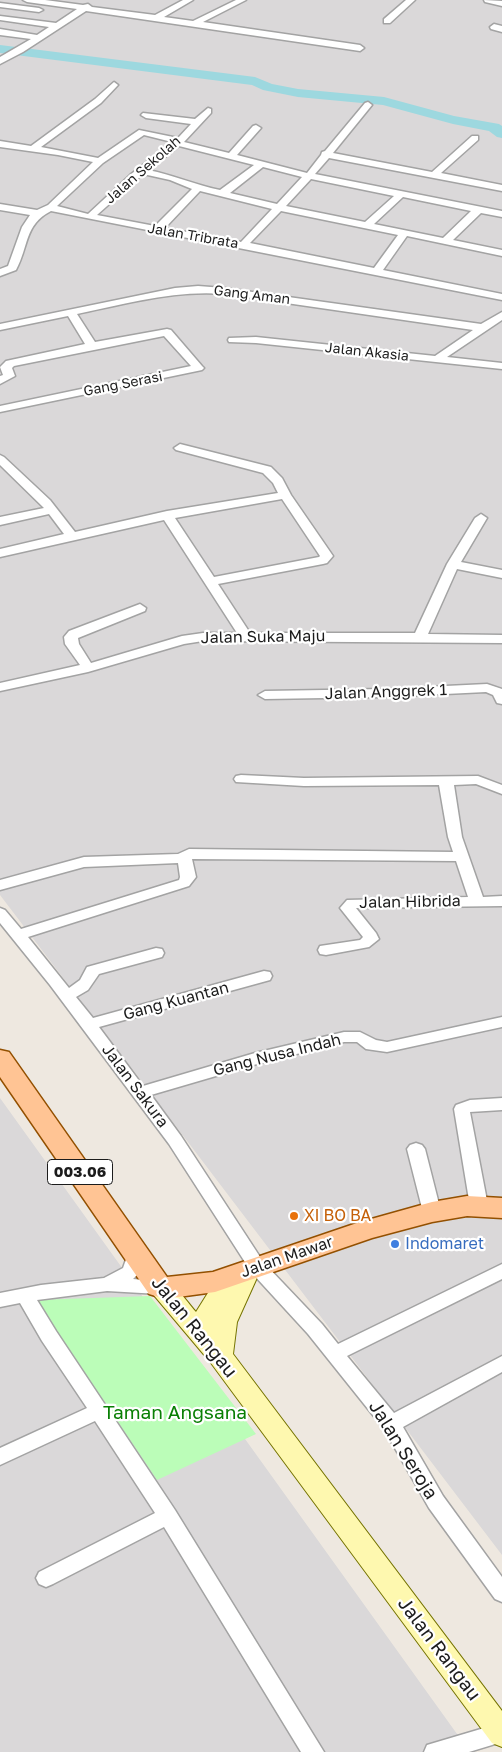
<!DOCTYPE html>
<html>
<head>
<meta charset="utf-8">
<style>
  body { margin:0 }
  canvas { display:block; background:#eee8e0 }
</style>
</head>
<body>
<canvas width="502" height="1752"></canvas>
<script>
const ctx = document.querySelector('canvas').getContext('2d');
ctx.lineJoin = 'round';
function fillPath(path, color) {
  ctx.fillStyle = color;
  ctx.fill(path, 'evenodd');
}
function trace(path, color, width, dash) {
  ctx.strokeStyle = color;
  ctx.lineWidth = width;
  ctx.lineCap = dash ? 'butt' : 'round';
  ctx.setLineDash(dash || []);
  ctx.stroke(path);
}
function write(font, color, halo, rows, align = 'center') {
  ctx.font = font + ' "Golos Text",sans-serif';
  ctx.lineWidth = 4.5;
  ctx.setLineDash([]);
  ctx.textBaseline = 'middle';
  ctx.strokeStyle = halo;
  ctx.fillStyle = color;
  for (const [text, x, y, turn = 0] of rows) {
    ctx.save();
    ctx.translate(x, y);
    ctx.rotate((+turn || 0) * Math.PI / 180);
    ctx.textAlign = isNaN(turn) ? turn : align;
    if (halo) ctx.strokeText(text, 0, 0);
    ctx.fillText(text, 0, 0);
    ctx.restore();
  }
}
fillPath(new Path2D(`
  M0,0H502V1555L0,895Z
  M0,1098L470,1752H0Z`), '#dad8d9');
fillPath(new Path2D(`
  M150,1296L256,1434L157,1480L36,1300Z`), '#bbfdb8');
fillPath(new Path2D(`
  M0,45L255,77L272,84L298,89L384,97L454,116L499,124L502,126V138L497,137L489,131L453,124L383,105L298,97L263,90L252,85L0,53Z`), '#9dd8df');
const street = new Path2D(`
  M23,0H45L83,5L88,4L92,7L155,15L183,0H193L164,17L193,21L236,0H246L203,22L360,45L364,48L360,51L86,11L23,52L0,64V57L31,39L0,35V29L37,35L49,27L0,20V16L56,23L77,9L27,2Z
  M406,0H415L390,23H384V19Z
  M484,0L502,1V6L485,2Z
  M0,3L39,8L43,10L39,12L0,7Z
  M494,24L502,26V32L491,29L490,27Z
  M114,82L118,85L101,103L41,147L98,158L139,130L178,138L191,124L146,118L141,115L143,113L195,119L208,108L211,109V113L184,142L229,153L253,126L256,125L261,128L237,155L307,173L321,155L322,152L325,151L365,103L368,102L372,105L333,153L432,172L472,136H478V140L441,173L502,185V191L329,158L315,174L502,211V217L481,213L453,240L502,250V256L407,236L383,270L502,294V300L51,211C24,225 29,246 16,270L0,276V269L8,266L22,227L30,215L0,210V204L37,210L48,205L93,162L58,155L0,147V141L31,146L95,99ZM144,135L172,142L130,175L88,214L57,206L103,163ZM179,146L254,165L220,190C196,185 173,175 148,170ZM263,167L302,177L277,204L230,193ZM143,174L170,180L192,189L155,226L97,215ZM311,179L394,196L365,222L286,206ZM200,191L272,209L241,242L165,228ZM403,197L471,211L443,238L374,224ZM281,211L398,235L374,268L250,243Z
  M198,286L224,288L481,324L502,312V320L447,357L502,363V369L256,343L229,342L228,340L229,338L256,337L435,356L473,330L224,294C174,290 126,304 77,314L95,342L167,329L171,330L202,366L204,368L202,370L0,412V406L191,366L164,336L14,366L12,368L15,376L0,384V376L3,375L0,367L6,361L85,344L68,316L0,330V324L175,288Z
  M180,444L271,467L282,478L291,495L333,556L327,563L323,564L218,584L250,633H415L447,564L475,518L481,514L487,518L461,562L502,570V578L457,569L428,634L502,635V643L203,641L184,644L88,672L0,691V683L80,665L65,644L64,637L69,631L140,604L146,608L145,611L78,638L79,644L91,663L182,636L203,633H237L164,520L0,557V549L64,534L49,514L0,525V517L44,508L0,465V455L4,457L50,500L75,532L167,511L278,493L273,483L263,473L176,450L174,448ZM282,499L320,556L319,557L214,577L175,518Z
  M487,684L502,689V704L497,703L493,695L486,692L384,697L265,699L258,695L265,691L384,689Z
  M241,775L304,778L478,776L502,785V794L476,784L454,785L462,837L483,897L502,896V906L356,908L376,933L379,939L369,947L326,955L320,954L318,950L320,946L360,940L363,937L340,908L347,900L468,897L456,861L192,859L196,877L189,886L28,937L69,988L80,980L87,967L156,948L162,949L164,953L162,957L99,974L88,990L76,997L93,1018L264,971L270,972L272,976L270,980L99,1027L143,1086L255,1053L344,1032H360L376,1040L387,1042L502,1017V1027L387,1052L366,1049L357,1042H344L257,1064L151,1095L181,1136L264,1263L322,1324L338,1344L502,1264V1279L347,1356L394,1413L502,1356V1372L403,1427L443,1496L502,1577V1602L495,1599L429,1508L384,1429L308,1334L252,1273L169,1144L50,985L0,923V908L5,910L21,929L179,880L180,877L178,863L84,867L0,890V880L84,857L178,854L189,849L453,852L448,837L439,785L304,786L236,782L234,779L236,776Z
  M502,1098V1110L470,1112L488,1206L485,1210L479,1212L473,1210L470,1206L454,1109L456,1105L470,1100Z
  M416,1143L422,1145L425,1149L441,1212L438,1217L432,1218L426,1217L423,1212L407,1149L410,1145Z
  M136,1246L142,1248L145,1253L140,1272L133,1279L165,1282L168,1287L165,1292L159,1294L107,1291L37,1300L56,1331L175,1510L324,1752H301L164,1527L53,1584L46,1587L39,1584L36,1578L39,1572L155,1513L95,1421L0,1465V1448L87,1408L42,1341L20,1303L0,1307V1293L41,1285L104,1278L123,1268L130,1248Z
  M501,1723L502,1742L469,1752H424L427,1745Z`);
const secondary = new Path2D(`
  M248,1262L257,1265L260,1271L237,1322L233,1354L502,1711V1747L492,1743L211,1363L147,1287L150,1281C171,1274 184,1299 196,1312L221,1272L230,1269L236,1271L239,1265Z`);
const primary = new Path2D(`
  M0,1050L9,1052L167,1277L213,1272L357,1223L432,1202L467,1196L502,1198V1218L467,1216L432,1222L372,1238L215,1292L178,1297H159L149,1294L0,1077Z`);
trace(street, '#a3a3a3', 3);
trace(secondary, '#757300', 2);
trace(primary, '#935000', 3);
fillPath(street, '#fff');
fillPath(secondary, '#fef8af');
fillPath(primary, '#ffc494');
for (const [x, y, r, color] of [
  [294,1216,5,"#e8710a"],
  [395,1244,5,"#3f7fe0"]
]) {
  const dot = new Path2D();
  dot.arc(x, y, r, 0, 2 * Math.PI);
  ctx.fillStyle = color;
  ctx.fill(dot);
  trace(dot, '#fff', 2);
}
write('14px', '#1c1c1c', '#fff', [
  ["Jalan Sekolah",143,170,-41],
  ["Jalan Tribrata",193,236,10],
  ["Gang Aman",252,295,7],
  ["Jalan Akasia",367,352,6],
  ["Gang Serasi",123,384,-11]
]);
for (const [x, y, w] of [
  [80,1172,65]
]) {
  const box = new Path2D();
  box.roundRect(x - w / 2, y - 12.5, w, 25, 4);
  ctx.fillStyle = '#fff';
  ctx.fill(box);
  trace(box, '#1c1c1c', 1);
}
write('bold 15px', '#1c1c1c', null, [
  ["003.06",80,1172]
]);
write('16px', '#1c1c1c', '#fff', [
  ["Jalan Suka Maju",263,637,-1],
  ["Jalan Anggrek 1",386,692,-2],
  ["Jalan Hibrida",410,902,-1],
  ["Gang Kuantan",176,1001,-15],
  ["Gang Nusa Indah",277,1055,-14],
  ["Jalan Sakura",135,1086,53],
  ["Jalan Mawar",287,1257,-19]
]);
write('16px', '#c56008', '#fff', [
  ["XI BO BA",304,1216]
], 'left');
write('16px', '#366cbe', '#fff', [
  ["Indomaret",405,1244]
], 'left');
write('19px', '#1c1c1c', '#fff', [
  ["Jalan Rangau",194,1327,51],
  ["Jalan Seroja",403,1450,58],
  ["Jalan Rangau",439,1649,53]
]);
write('19px', '#097f04', '#fff', [
  ["Taman Angsana",175,1413]
]);
</script>
</body>
</html>
